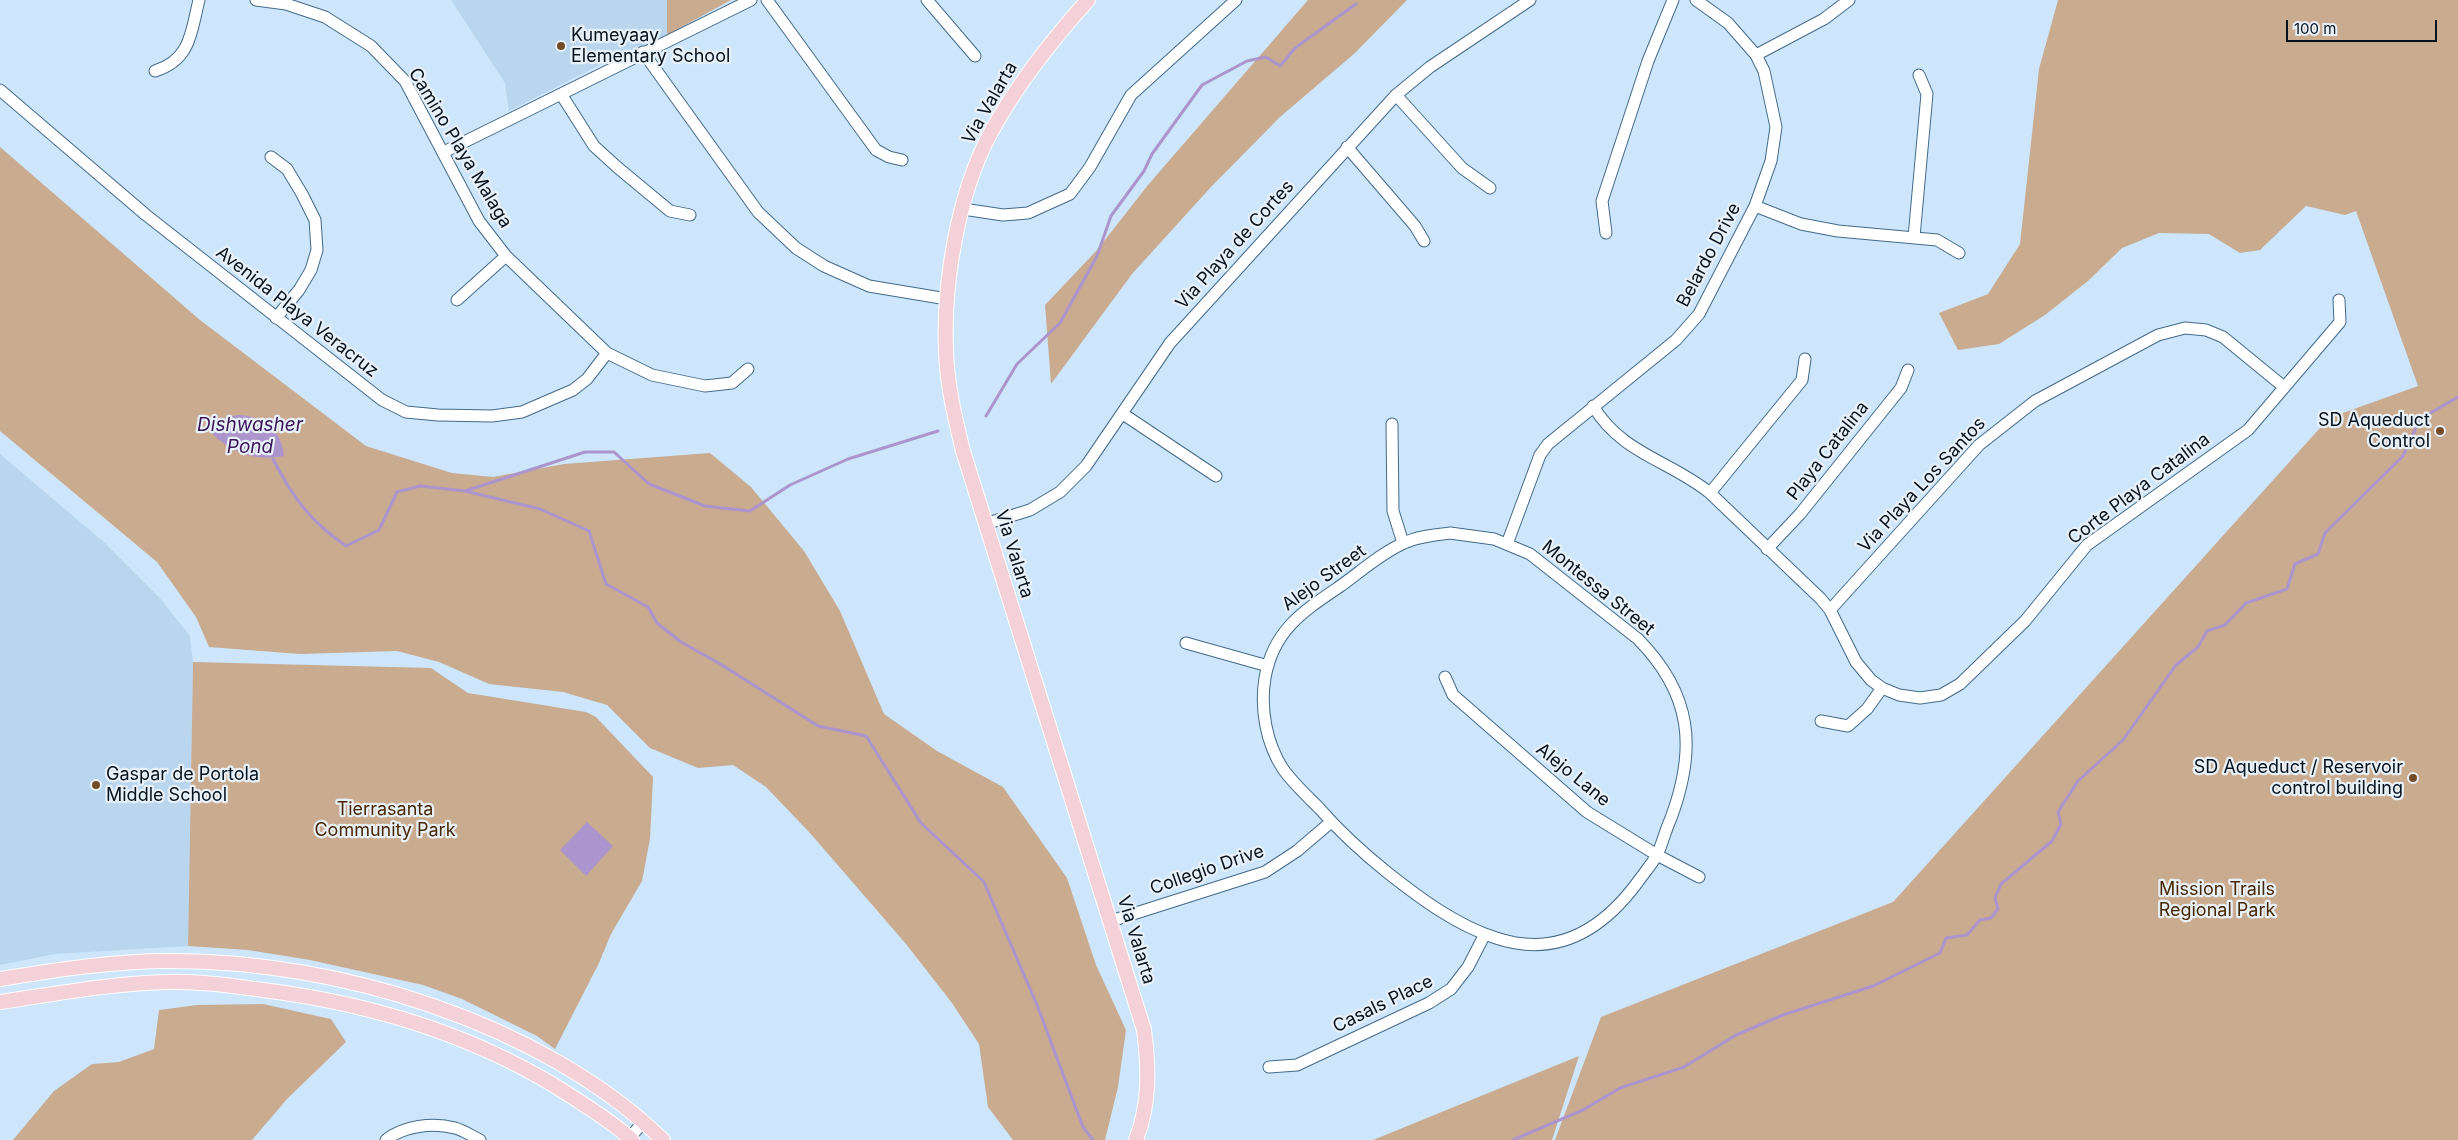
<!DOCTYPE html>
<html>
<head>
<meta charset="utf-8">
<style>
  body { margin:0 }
  #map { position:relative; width:2458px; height:1140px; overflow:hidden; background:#cde6fc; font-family:Inter,sans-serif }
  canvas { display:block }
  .scale { position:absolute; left:2286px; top:20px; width:151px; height:22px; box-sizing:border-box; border:2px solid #04121e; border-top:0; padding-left:6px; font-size:15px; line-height:18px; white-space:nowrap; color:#04121e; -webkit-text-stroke:4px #e9f1f8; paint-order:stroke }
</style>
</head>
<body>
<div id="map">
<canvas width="2458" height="1140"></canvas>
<div class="scale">100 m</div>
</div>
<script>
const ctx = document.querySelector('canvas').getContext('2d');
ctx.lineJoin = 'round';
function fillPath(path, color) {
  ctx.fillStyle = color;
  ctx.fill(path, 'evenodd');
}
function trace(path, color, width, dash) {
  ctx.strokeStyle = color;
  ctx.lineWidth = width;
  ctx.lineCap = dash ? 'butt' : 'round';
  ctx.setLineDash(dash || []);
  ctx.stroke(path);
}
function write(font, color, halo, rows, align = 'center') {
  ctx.font = font + ' Inter,sans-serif';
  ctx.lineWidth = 4.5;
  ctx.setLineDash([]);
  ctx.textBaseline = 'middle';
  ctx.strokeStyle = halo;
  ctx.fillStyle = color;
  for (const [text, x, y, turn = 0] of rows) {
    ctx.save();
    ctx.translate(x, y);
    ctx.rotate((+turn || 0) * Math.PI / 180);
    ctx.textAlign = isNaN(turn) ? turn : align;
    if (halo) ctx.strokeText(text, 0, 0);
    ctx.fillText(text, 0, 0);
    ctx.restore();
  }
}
fillPath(new Path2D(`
  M451,0H667V35L613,58L509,111L505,83Z
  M0,454L106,544L159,597L190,636L193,662L188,946L55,954L0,965Z`), '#b9d6ee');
fillPath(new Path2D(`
  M667,0H731L667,35Z
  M1308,0H1407L1355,53L1280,117L1211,187L1132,274L1051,384L1045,305L1097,250L1148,185Z
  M2058,0H2458V1140H1555L1601,1017L1893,902L2329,418L2418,386L2356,211L2345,215L2306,206L2260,250L2240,253L2209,234L2159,233L2122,248L2088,281L2045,315L1999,344L1958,350L1939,313L1988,294L2020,244L2039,69Z
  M0,147L200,320L366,446L452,473L493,477L564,464L710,453L751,487L804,551L840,611L884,714L937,751L1003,787L1067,878L1096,965L1126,1030L1118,1087L1105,1140H1013L988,1107L979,1044L952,1003L906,944L810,833L766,787L733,765L698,768L650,748L607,705L563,692L489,684L439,662L397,651L300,654L209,647L196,617L157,562L0,431Z
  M193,662L431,668L468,693L586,712L596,717L653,777L650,839L642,881L611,934L599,963L555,1049L537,1036L462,999L423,985L310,960L248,950L188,946Z
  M263,1004L331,1019L346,1042L287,1099L252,1140H13L54,1091L92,1064L119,1062L154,1049L159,1010L197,1005Z
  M1579,1056L1552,1140H1373Z`), '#c9ab90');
fillPath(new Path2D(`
  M239,415C263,416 282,430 284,456C256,462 228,452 210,431C215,419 226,417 239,415Z
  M587,822L613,846L586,876L560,850Z`), '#ac95cc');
trace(new Path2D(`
  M986,416L1017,364L1060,323L1097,256L1111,216L1144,171L1152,154L1202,85L1247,61L1266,57L1280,66L1295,48L1356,4
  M273,459C293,498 310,521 346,546L379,530L397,492L420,486L465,491L540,509L589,531L606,584L648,607L657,623L681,642L722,665L818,726L866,736L921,823L984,882L1037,1005L1083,1127L1093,1140
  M465,491L585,452H614L649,484L705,506L750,511L790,485L848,459L938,431
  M1513,1140L1583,1110L1620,1088L1684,1067L1736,1035L1783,1015L1873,986L1940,953L1946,938L1967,935L1980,920L1991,918L1998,909L1995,898L2001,884L2052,841L2061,824L2058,812L2078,781L2123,740L2176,665L2198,647L2207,631L2225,625L2246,603L2287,589L2295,564L2318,554L2325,533L2403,456L2420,419L2458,397`), '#ac95cc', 3);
const minor = new Path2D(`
  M256,0L286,4L325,17L371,46L405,81L479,221L506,256L607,353L652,375L705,386L732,383L748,369
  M767,0L876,150L889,157L902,160
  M927,0L975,56
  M643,52L758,212L796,248L824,266L869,286L947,299
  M1756,55L1824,19L1849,0
  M155,71C191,60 191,32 199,0
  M0,90L146,215L382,400L406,412L438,415L492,416L522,412L573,390L587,379L607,353
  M561,94L594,146L617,167L670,211L690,215
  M1396,95L1462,168L1490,188
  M1347,147L1415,226L1424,241
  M444,152L751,0
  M271,157L287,169L302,194L315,220L317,250L311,270L299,290L276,318
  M1755,206L1801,224L1838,231L1937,240L1959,253
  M963,209L1003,215L1028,213L1070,194L1090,167L1131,95L1236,0
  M1606,233L1602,201L1648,61L1673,0
  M1914,237L1927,94L1919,75
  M457,300L506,256
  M1593,406C1622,454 1669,460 1710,493L1821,599L1830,610L1856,662L1871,680L1882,688L1899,695L1920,698L1941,695L1960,684L2025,621L2087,545L2248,430L2340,322L2339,300
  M1123,414L1216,476
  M1392,424L1393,511L1403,543
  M1710,493L1802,380L1805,359
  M985,524L1030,510L1060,492L1086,466L1170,343L1396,95L1430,67L1530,0
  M1450,533L1494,539L1530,554L1638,639C1692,694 1697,748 1671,818C1666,829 1663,841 1658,853C1653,863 1644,873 1637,883C1602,930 1556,958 1496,938C1456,925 1421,899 1388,873C1363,853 1340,832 1319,808C1307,796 1293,783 1283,769C1266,743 1260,708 1265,678C1273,631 1302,612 1339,587C1359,573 1381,553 1404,543C1418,536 1435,535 1450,533Z
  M1507,544L1540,455L1548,444L1676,340L1699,314L1755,206L1771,161L1776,127L1764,71L1756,55L1728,23L1696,0
  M1767,549L1800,514L1901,388L1908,370
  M1830,610L1979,445L2035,401L2158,335L2185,328L2206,330L2223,337L2284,387
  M1186,643L1268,666
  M1445,677L1453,695L1587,812L1657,855L1699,877
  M1821,721L1848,726L1867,709L1882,688
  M1111,921L1265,872L1297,851L1331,822
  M1269,1067L1297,1065L1429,1003L1451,989L1468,967L1485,934
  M386,1140C403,1126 433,1122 455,1128C463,1130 472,1136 480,1140
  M628,1140L644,1121`);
const major = new Path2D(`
  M1088,0C1051,41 1017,84 990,134C958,194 943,283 946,351C947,385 955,418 963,451L1144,1030C1149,1068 1150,1103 1136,1140
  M0,979C56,970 112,961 169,961C336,960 541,1022 663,1140
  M0,1002C56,994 112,983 169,982C200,981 232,986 263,990C374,1004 480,1036 574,1098C594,1111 615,1124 632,1140`);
trace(minor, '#436a89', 13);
trace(major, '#fff', 16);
trace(minor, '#fff', 11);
trace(major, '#f4d0d8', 14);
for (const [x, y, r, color] of [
  [561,46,5,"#714c27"],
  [2440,431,5,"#714c27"],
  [2413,778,5,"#714c27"],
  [96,785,5,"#714c27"]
]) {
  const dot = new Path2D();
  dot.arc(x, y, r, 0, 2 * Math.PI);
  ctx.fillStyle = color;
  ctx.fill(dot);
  trace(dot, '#e9f1f8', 2);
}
write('18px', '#04121e', '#e9f1f8', [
  ["Kumeyaay",571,36],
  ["Elementary School",571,57],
  ["SD Aqueduct",2430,421,"right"],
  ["Control",2430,442,"right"],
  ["SD Aqueduct / Reservoir",2403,768,"right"],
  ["control building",2403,789,"right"],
  ["Gaspar de Portola",106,775],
  ["Middle School",106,796]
], 'left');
write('18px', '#04121e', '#e9f1f8', [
  ["Via Valarta",990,103,-60],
  ["Camino Playa Malaga",460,148,59],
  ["Via Playa de Cortes",1235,245,-48],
  ["Belardo Drive",1709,255,-62],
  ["Avenida Playa Veracruz",297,312,38],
  ["Playa Catalina",1828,451,-52],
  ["Via Playa Los Santos",1922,485,-47],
  ["Corte Playa Catalina",2139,489,-37],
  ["Via Valarta",1014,554,73],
  ["Alejo Street",1324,578,-36],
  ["Montessa Street",1598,588,39],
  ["Alejo Lane",1573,775,39],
  ["Collegio Drive",1207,870,-19],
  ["Via Valarta",1136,940,73],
  ["Casals Place",1383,1004,-26]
]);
write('18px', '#482802', '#e9f1f8', [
  ["Tierrasanta",385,810],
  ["Community Park",385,831],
  ["Mission Trails",2217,890],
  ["Regional Park",2217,911]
]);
write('italic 19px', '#381657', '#e9f1f8', [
  ["Dishwasher",250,425],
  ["Pond",250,447]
]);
</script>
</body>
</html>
